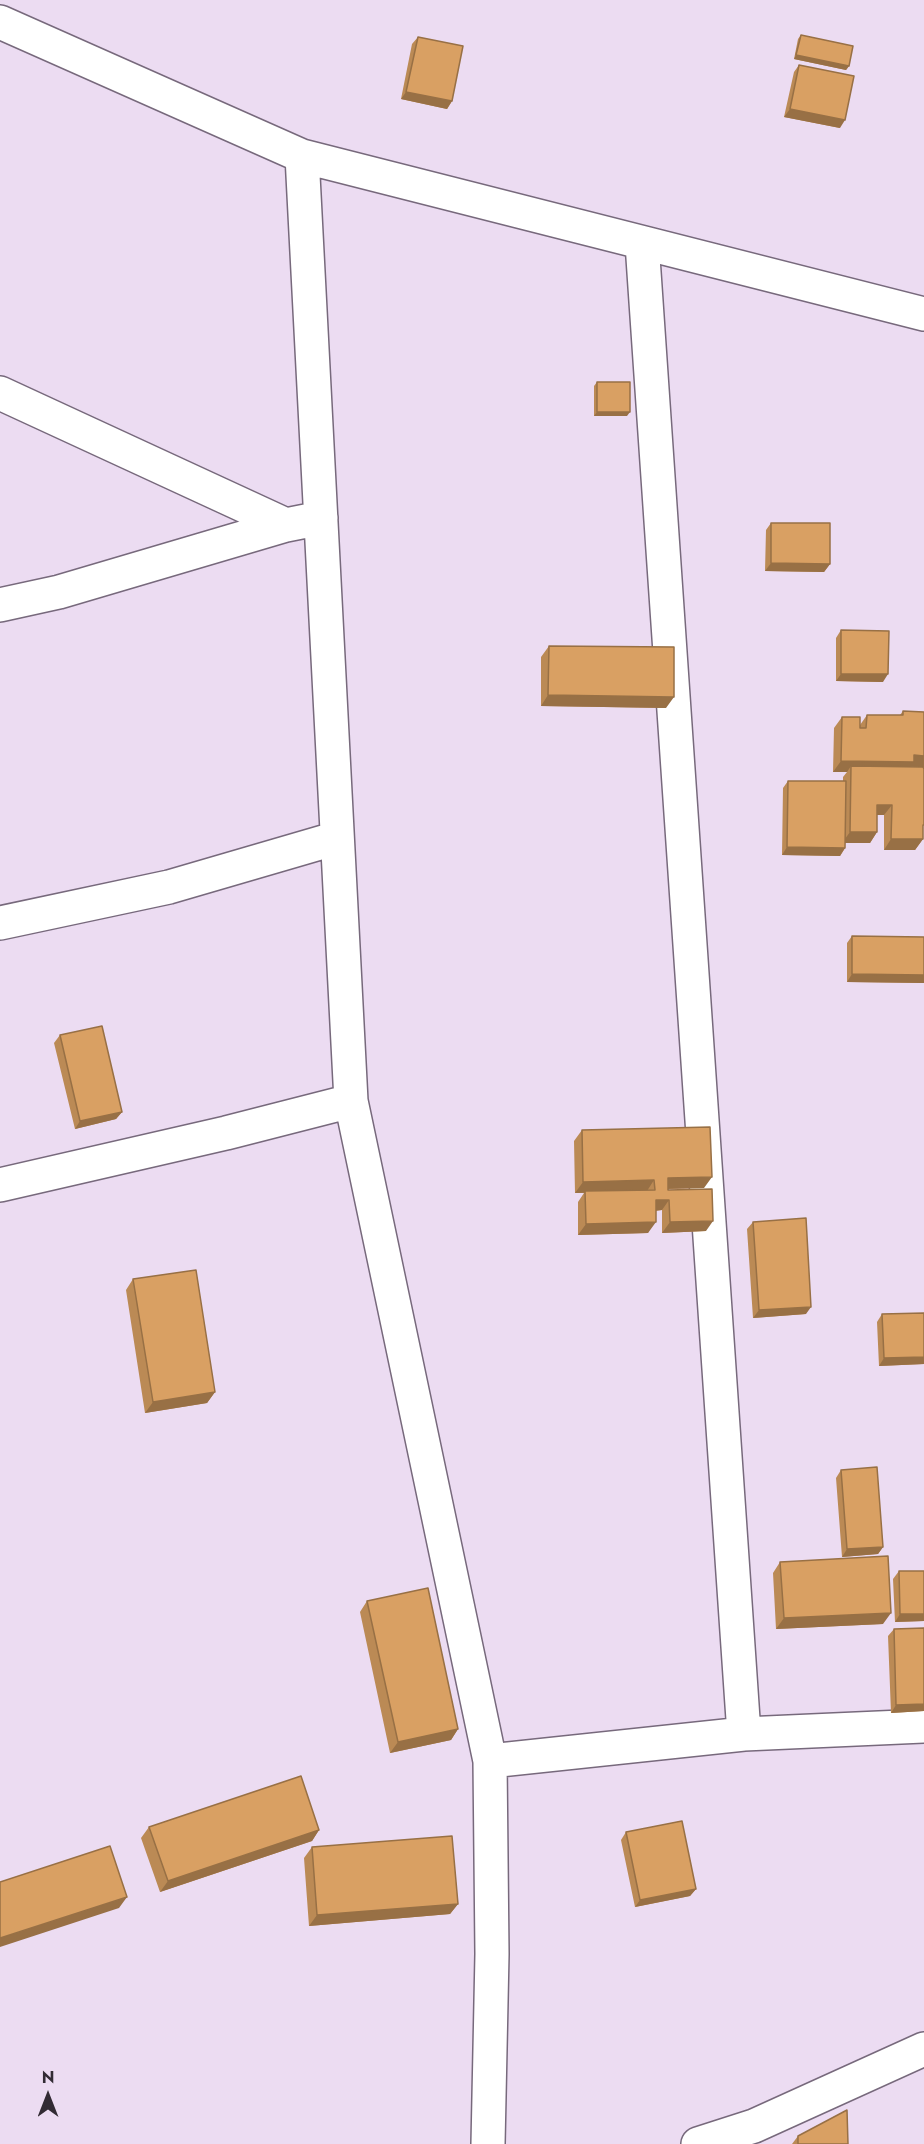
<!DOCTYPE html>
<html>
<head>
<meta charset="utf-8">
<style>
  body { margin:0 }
  #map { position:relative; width:924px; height:2144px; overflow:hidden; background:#ecdcf2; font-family:Jost,sans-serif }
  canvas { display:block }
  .north { position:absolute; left:18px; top:2066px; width:60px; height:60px; -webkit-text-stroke:4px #ecdcf2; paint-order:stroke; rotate:0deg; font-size:16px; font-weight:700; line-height:24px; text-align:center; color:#322b34 }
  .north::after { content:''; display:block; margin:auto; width:21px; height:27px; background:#322b34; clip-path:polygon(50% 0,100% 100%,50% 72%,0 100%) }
</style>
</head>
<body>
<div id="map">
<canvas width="924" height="2144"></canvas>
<div class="north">N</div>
</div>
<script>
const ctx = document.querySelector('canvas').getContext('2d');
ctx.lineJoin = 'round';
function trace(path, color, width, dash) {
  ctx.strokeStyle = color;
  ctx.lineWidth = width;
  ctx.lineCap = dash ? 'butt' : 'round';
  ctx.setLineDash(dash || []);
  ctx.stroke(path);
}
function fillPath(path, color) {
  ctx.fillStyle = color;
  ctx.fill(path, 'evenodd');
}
const minor = new Path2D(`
  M0,22L302,156L924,314
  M302,156L351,1101L490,1761L492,1954L488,2144
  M642,243L744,1734
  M0,393L286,525
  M0,605L59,592L286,525L321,518
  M0,923L169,887L337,838
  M0,1185L226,1133L351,1101
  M490,1761L744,1734L924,1726
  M698,2144L754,2126L924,2049`);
trace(minor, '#77697c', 36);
trace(minor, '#fff', 33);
fillPath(new Path2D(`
  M801,35L849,66L846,70L794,59L798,39Z
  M418,37L452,101L447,109L401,99L412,44Z
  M799,65L840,128L784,117L794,72Z
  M597,382L627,416H594V386Z
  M771,523L830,564L824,572L765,571L766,530Z
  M841,630L883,682L836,681V638Z
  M549,646L666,708L541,706V657Z
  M903,711L924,712V767L911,766L923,836V839L915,850H884V815H877V832L870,843H845V848L840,856L782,855L783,788L788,781H843V777L847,772H833L834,728L842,717L860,725L867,715H900Z
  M852,936L924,937V983L847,982V943Z
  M60,1035L122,1112L116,1119L75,1129L54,1043Z
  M582,1130L704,1188L668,1189V1190L706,1231L662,1233V1210L656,1211L648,1233L578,1235V1202L584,1193H575L574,1141Z
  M753,1222L806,1314L753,1318L747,1229Z
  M133,1279L215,1392L207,1403L145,1413L126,1290Z
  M924,1313V1364L879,1366L877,1322L882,1314Z
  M841,1470L883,1547L878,1554L842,1557L836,1478Z
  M780,1562L883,1624L776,1629L773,1573Z
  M899,1571H924V1621L895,1622L893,1579Z
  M367,1601L458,1729L451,1740L390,1753L360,1612Z
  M894,1629L924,1711L891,1713L888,1636Z
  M149,1827L319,1830L312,1841L160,1892L141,1838Z
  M626,1832L696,1889L690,1896L635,1907L621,1840Z
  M312,1847L458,1904L450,1914L309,1926L304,1858Z
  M798,2136L848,2144H792Z`), '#bb8a55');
fillPath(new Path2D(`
  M796,55L849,66L846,70L794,59Z
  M406,92L452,101L447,109L401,99Z
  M790,109L845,120L840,128L784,117Z
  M597,412H630L627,416H594Z
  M771,563L830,564L824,572L765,571Z
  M841,674H888L883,682L836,681Z
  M548,695L674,697L666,708L541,706Z
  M914,755L924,756V767L851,766L847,772H833L841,761Z
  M877,805H892L884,815H870Z
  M850,832H877L870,843H842Z
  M891,839H923L915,850H884Z
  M787,847L845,848L840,856L782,855Z
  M852,974L924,975V983L847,982Z
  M122,1112L116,1119L75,1129L80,1121Z
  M712,1177L704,1188L660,1189L668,1178Z
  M654,1180L647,1191L575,1193L583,1182Z
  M656,1200H669L662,1210L648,1211Z
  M713,1221L706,1231L662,1233L670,1222Z
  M656,1222L648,1233L578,1235L586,1224Z
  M811,1307L806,1314L753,1318L759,1310Z
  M924,1357V1364L879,1366L884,1358Z
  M215,1392L207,1403L145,1413L153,1402Z
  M883,1547L878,1554L842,1557L847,1549Z
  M891,1613L883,1624L776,1629L784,1618Z
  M900,1614H924V1621L895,1622Z
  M924,1704V1711L891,1713L896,1705Z
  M458,1729L451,1740L390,1753L398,1742Z
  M319,1830L312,1841L160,1892L168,1881Z
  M696,1889L690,1896L635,1907L640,1900Z
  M127,1897L119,1908L0,1947V1938Z
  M458,1904L450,1914L309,1926L317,1915Z`), '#987045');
const building = new Path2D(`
  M801,35L853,46L849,66L796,55Z
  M418,37L463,46L452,101L406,92Z
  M799,65L854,76L845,120L790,109Z
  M597,382H630V412H597Z
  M771,523H830V564L771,563Z
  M841,630L889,631L888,674H841Z
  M549,646L674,647V697L548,695Z
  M903,711L924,712V756L914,755V762L841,761L842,717H860V728H866L867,715H903Z
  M851,766L923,767L924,769V825H923V839H891L892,805H877V832H850Z
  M788,781H846L845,848L787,847Z
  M852,936L924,937V975L852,974Z
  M102,1026L122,1112L80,1121L60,1035Z
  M710,1127L712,1177L668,1178V1190L712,1189L713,1221L670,1222L669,1200H656V1222L586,1224L585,1191L655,1190L654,1180L583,1182L582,1130Z
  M806,1218L811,1307L759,1310L753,1222Z
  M196,1270L215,1392L153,1402L133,1279Z
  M924,1313V1357L884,1358L882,1314Z
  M877,1467L883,1547L847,1549L841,1470Z
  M888,1556L891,1613L784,1618L780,1562Z
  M899,1571H924V1614H900Z
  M428,1588L458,1729L398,1742L367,1601Z
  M924,1628V1704L896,1705L894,1629Z
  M301,1776L319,1830L168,1881L149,1827Z
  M682,1821L696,1889L640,1900L626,1832Z
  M452,1836L458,1904L317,1915L312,1847Z
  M110,1846L127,1897L0,1938V1882Z
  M847,2110L848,2144H798V2136Z`);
fillPath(building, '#d9a063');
trace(building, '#987045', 1.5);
</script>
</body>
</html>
